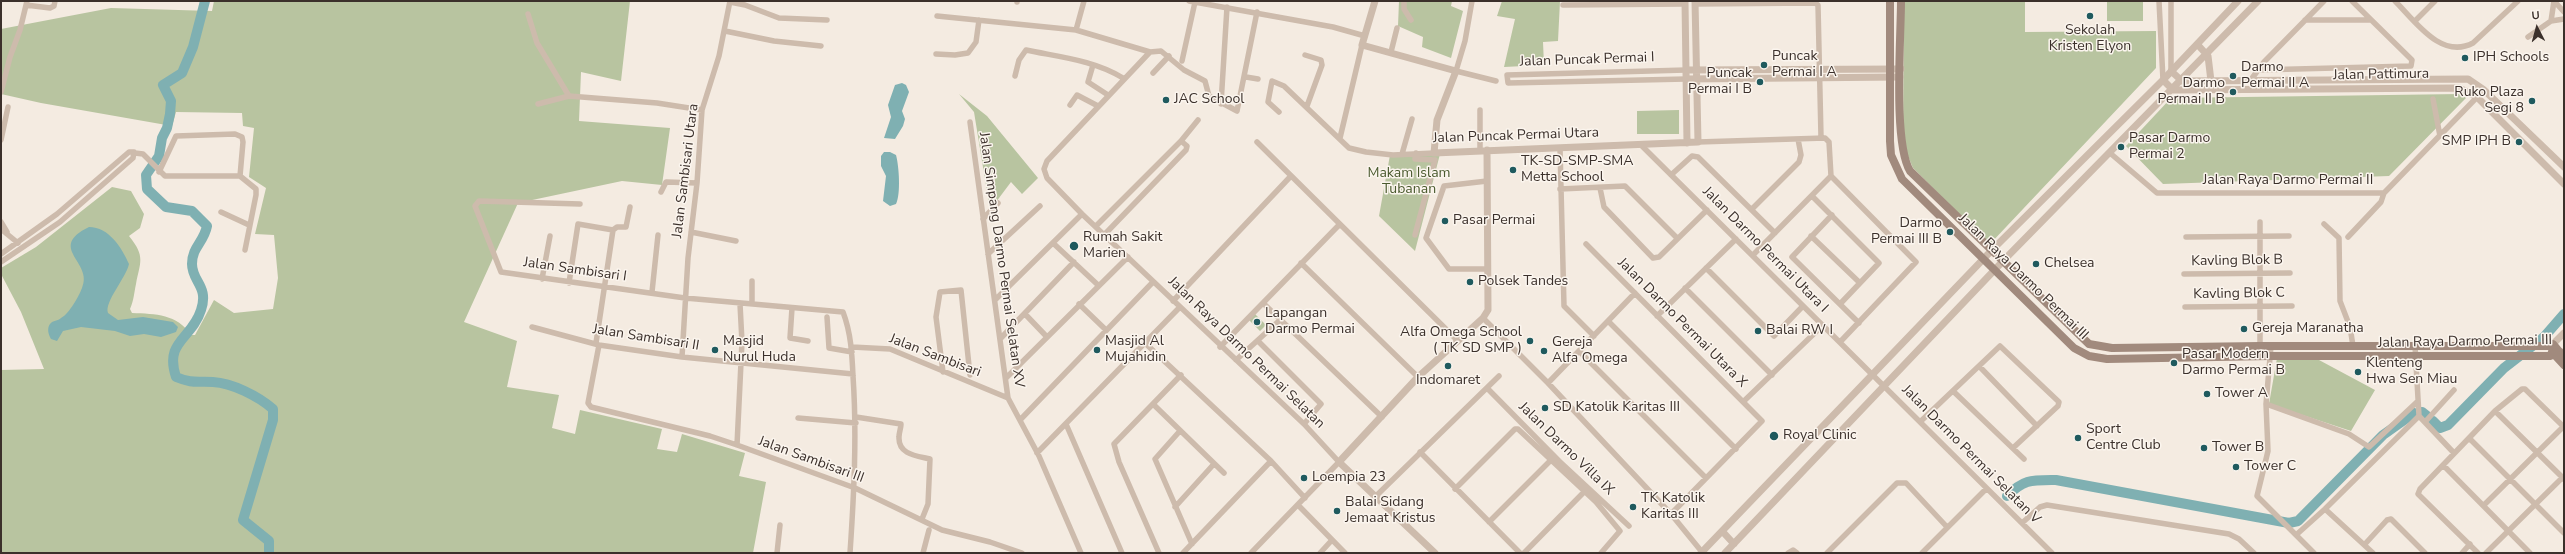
<!DOCTYPE html>
<html>
<head>
<meta charset="utf-8">
<style>
  body { margin:0 }
  #map { position:relative; width:2565px; height:554px; overflow:hidden; background:#f4ebe1; font-family:"Nunito Sans",sans-serif }
  canvas { display:block }
  .frame { position:absolute; inset:0; border:2px solid #3b302b; pointer-events:none }
  .north { position:absolute; left:2517px; top:8px; width:40px; height:40px; -webkit-text-stroke:3px #fbf5ee; paint-order:stroke; rotate:354deg; font-size:11px; font-weight:700; line-height:16px; text-align:center; color:#3b302b }
  .north::after { content:''; display:block; margin:auto; width:14px; height:18px; background:#3b302b; clip-path:polygon(50% 0,100% 100%,50% 72%,0 100%) }
</style>
</head>
<body>
<div id="map">
<canvas width="2565" height="554"></canvas>
<div class="frame"></div>
<div class="north">U</div>
</div>
<script>
const ctx = document.querySelector('canvas').getContext('2d');
ctx.lineJoin = 'round';
function fillPath(path, color) {
  ctx.fillStyle = color;
  ctx.fill(path, 'evenodd');
}
function trace(path, color, width, dash) {
  ctx.strokeStyle = color;
  ctx.lineWidth = width;
  ctx.lineCap = dash ? 'butt' : 'round';
  ctx.setLineDash(dash || []);
  ctx.stroke(path);
}
function write(font, color, halo, rows, align = 'center') {
  ctx.font = font + ' "Nunito Sans",sans-serif';
  ctx.lineWidth = 3;
  ctx.setLineDash([]);
  ctx.textBaseline = 'middle';
  ctx.strokeStyle = halo;
  ctx.fillStyle = color;
  for (const [text, x, y, turn = 0] of rows) {
    ctx.save();
    ctx.translate(x, y);
    ctx.rotate((+turn || 0) * Math.PI / 180);
    ctx.textAlign = isNaN(turn) ? turn : align;
    if (halo) ctx.strokeText(text, 0, 0);
    ctx.fillText(text, 0, 0);
    ctx.restore();
  }
}
fillPath(new Path2D(`
  M214,1H630L621,81L581,72L579,121L670,128L662,185L622,181L518,203L464,322L517,341L507,387L559,395L552,428L575,434L580,410L662,429L657,449L677,452L682,434L745,453L739,476L766,482L753,553H1V370L44,369L21,312L1,274V268L36,247L112,187L131,191L144,214L140,228L129,236C146,257 140,262 136,284C134,293 134,300 130,309L132,313C156,314 177,314 191,335H195L214,300L234,313L273,309L278,278L274,235L255,234L266,188L249,177L254,128L243,126L242,113L176,112L172,126L41,103L1,94V29L111,8L212,11Z
  M1399,1H1452L1451,6L1463,11L1451,58L1422,47L1423,37L1398,26Z
  M1502,1H1560L1558,41L1543,42L1544,65L1504,67L1515,19L1497,16Z
  M1904,1H2025V32L2156,31V68L1990,244L1913,168L1903,144Z
  M2107,1H2143V21H2107Z
  M959,94L987,116L1038,178L1022,194L1011,182L990,210L974,112Z
  M2461,94L2466,98L2389,176L2163,184L2126,146L2171,98Z
  M1679,110V134H1637V111Z
  M1440,154L1415,251L1379,216L1390,155Z
  M1255,314L1266,325L1260,331L1249,320Z
  M2289,355L2319,360L2375,390L2351,431L2269,404L2277,358Z`), '#b8c4a0');
fillPath(new Path2D(`
  M902,83L906,85L909,92L902,111L905,119L903,126L895,139L884,138L891,117L888,105L895,85Z
  M884,152H890L896,155C899,166 901,194 896,204L890,206L883,201L886,176L881,166V156Z
  M89,227C109,227 122,248 129,264C126,278 104,302 108,313L118,320L143,317L173,322L178,327L176,332L161,337L144,334L130,336L115,331L81,327L63,331L57,341L51,339C48,334 47,328 50,324C53,320 58,321 61,318C69,314 79,296 82,288C94,262 46,248 89,227Z`), '#7fb0b2');
trace(new Path2D(`
  M205,1L193,47L182,73L163,85L171,101L170,114L167,128L162,138L159,156L146,175L147,189L166,207L192,211L207,226C204,242 192,247 192,264C192,282 209,286 201,310C192,339 164,341 176,377C193,384 196,381 213,382C232,383 258,396 273,409V420L243,520L269,541V553
  M2422,412L2427,416
  M2433,421L2440,428L2448,425L2504,368L2544,337L2564,314
  M2007,496C2024,479 2031,480 2056,480L2289,523L2298,521L2383,435L2414,413`), '#7fb0b2', 10);
trace(new Path2D(`
  M1189,1L1333,27L1365,36
  M1404,1V9L1411,20
  M1472,1L1465,41L1456,71L1496,81
  M2159,1L2163,80
  M2171,1V71
  M2395,1C2415,21 2441,60 2473,43L2518,1
  M2554,1L2564,12
  M730,2L745,5L779,18L827,20
  M1017,2V1
  M1695,4L1815,3L1818,5L1821,137
  M26,5L50,8L54,6L55,1
  M1563,5L1685,4
  M528,14L537,43L569,96
  M937,16L1076,30L1150,52
  M2305,20H2371
  M2415,21L2435,1
  M2551,21L2564,19
  M1076,30L1084,1
  M725,31L774,41L821,46
  M2528,37L2551,21L2554,1
  M1391,52L1397,28
  M936,54L955,55L968,53L976,42L979,20
  M1305,55L1321,60L1322,65L1307,106
  M1182,61L1195,2
  M1093,65L1088,82L1108,95
  M2258,70L2411,66L2412,60L2352,1
  M1153,73L1169,56
  M1015,76L1019,60L1026,50C1059,57 1094,60 1123,78
  M1246,77L1258,79
  M1686,79L1508,83L1507,75L1686,70
  M2250,81L2264,62L2324,1
  M1,92L10,57L20,30L27,1
  M2433,99L2440,136
  M538,104L569,96L657,103L702,110
  M1221,104L1227,7
  M1070,105L1077,95L1098,106
  M1480,110V151
  M1279,112L1268,102L1272,81L1284,86L1349,148L1366,152L1393,155L1434,153
  M970,122L1008,398L1039,456L1081,553
  M1340,138L1362,45
  M1,140L8,107
  M1257,142L1457,340
  M1698,142L1825,138L1829,142L1831,176L1916,262L1841,341
  M1640,144C1777,281 1915,416 2052,553
  M1560,148L1564,306L1594,336
  M135,153L143,154L165,176H240L256,189V195L245,250
  M2110,153L2157,193H2384L2484,90
  M1402,154L1412,119
  M159,172L176,136L235,134L242,137L243,142L240,176
  M1671,175L1692,156L1698,157L1775,233
  M1487,181L1444,186L1426,238L1449,269H1488
  M1600,188L1604,207L1653,258L1659,257L1707,210
  M1560,189L1625,186L1677,238
  M661,192L666,182L697,183
  M1812,196L1879,263L1840,304
  M580,204L479,201L475,206L501,272L685,298L843,312C851,333 852,354 853,376C857,435 854,494 850,553
  M1753,208L1799,162L1801,155L1798,139
  M221,212L249,225
  M1832,215L1792,257L1859,323
  M983,219L998,203
  M1,222L7,232
  M2260,222V346
  M2324,224L2339,238L2340,301L2350,327L2353,346
  M1096,226L1181,141L1198,120
  M1,229L18,243
  M691,232L736,241
  M1105,234L1186,150L1187,146L1181,141
  M1415,235L1435,160L1415,159L1416,153
  M1811,236L1860,283
  M2186,237L2289,236
  M2348,237L2381,202L2384,193
  M1053,243L1098,285
  M1586,244L1762,421L1671,514
  M1,254L57,214L129,152H134L133,158L60,222L1,262
  M988,254L1040,206
  M1753,255L1831,176
  M1301,263L1418,377
  M1706,268L1774,336L1803,306
  M2184,274L2290,273
  M542,279L550,236
  M569,283L578,224L613,230
  M1685,288L1772,375
  M652,292L658,235
  M996,299L1082,214
  M1173,301L1290,177
  M1263,303L1382,417
  M752,304V281
  M1079,304L1106,330
  M2185,307L2292,306
  M792,308L790,338L808,341
  M1025,314L1047,337
  M1657,316L1736,239
  M827,317L829,348L852,352
  M1483,318L1548,383L1671,514L1702,552
  M1608,321L1736,449
  M532,327L599,345L682,357L853,374
  M1000,339L1074,262
  M1258,341L1321,404L1304,424
  M596,343L613,230L617,227H626L630,207
  M1145,343L1271,461L1305,498
  M599,345L588,403L591,407L710,436L737,445L855,488L942,530L990,542L1022,553
  M2271,346L2266,404L2268,451L2257,496L2314,553
  M852,347L890,349L1008,398
  M1220,347L1339,225
  M1579,351L1706,478
  M682,357L688,258L697,183L702,110L719,56L730,1
  M1236,360L1280,320
  M1979,366L2037,426
  M943,372L936,317L940,292L961,290L970,375
  M1006,378L1128,257
  M1548,383L1635,293
  M1488,389L1559,461L1629,526
  M1953,391L2024,459
  M1744,401L1823,325
  M1153,404L1224,473
  M2266,404L2349,434L2369,447L2418,401
  M2495,411L2564,479
  M2419,416L2454,453
  M856,417L901,424C901,428 899,432 899,437C898,455 918,456 930,459L928,504L922,519
  M798,418L856,423
  M1020,420L1153,282
  M1921,421L2000,346L2059,402L2058,406L2013,448
  M2425,422L2454,390
  M1066,424L1122,553
  M1179,432L1155,459L1192,544
  M2469,438L2564,533
  M737,445L742,342L740,304
  M1420,452L1520,553
  M1037,453L1179,308
  M2443,465L2530,553
  M1455,489L1515,429H1518L1596,502L1620,531L1601,553
  M1376,496L1499,376
  M1298,505L1345,553
  M2484,505L2563,427
  M1175,507L1213,465
  M2325,509L2373,553
  M1489,522L1551,460
  M2022,523L2040,507L2047,505L2229,534L2239,539L2254,553
  M2296,535L2325,509L2419,416L2415,346
  M2365,544L2387,520L2391,519L2425,553
  M777,553L780,525
  M923,553L929,530
  M1159,553L1119,462L1114,444L1181,375
  M1183,553L1271,461
  M1251,553L1339,462L1304,424L1082,214L1047,178L1044,169L1047,161L1150,52L1161,51L1184,70L1205,81L1209,96L1237,111L1257,12
  M1320,553L1332,540
  M1524,553L1584,492
  M1788,553L1793,550L1797,553
  M1827,553L1897,483H1906L1947,527
  M1922,553L1986,489
  M2462,553L2470,544
  M2478,553L2418,494L2420,489L2495,411L2522,389H2525L2564,427
  M2486,553L2563,477`), '#cdbbac', 5.5);
trace(new Path2D(`
  M1375,1L1362,45L1456,71L1437,120L1434,153L1698,142L1695,1
  M1685,1L1687,143
  M2197,44L2208,56L2211,81
  M1686,70L1901,69
  M2171,71L2182,81L2468,79L2484,90L2564,167
  M1686,79L1900,77
  M2163,80L2173,90L2459,88L2477,97L2564,184
  M2553,344L2564,333
  M1722,531L1734,544
  M1435,553L1339,462L1418,377L1483,318L1488,310L1487,150
  M1701,553L1992,250L2163,80L2238,1
  M1725,553L2004,260L2258,1`), '#cdbbac', 7);
trace(new Path2D(`
  M1890,1V141L1891,155L1902,179L2074,348L2089,356L2107,359L2271,356H2550L2560,352
  M1901,1C1901,38 1893,143 1910,171L2089,344L2112,348L2260,346H2548L2553,344L2563,356
  M2552,352L2564,365`), '#a18a7d', 8);
for (const [x, y, r, color] of [
  [2090,16,4,"#1f5a5e"],
  [2465,58,4,"#1f5a5e"],
  [1764,65,4,"#1f5a5e"],
  [2233,76,4,"#1f5a5e"],
  [1760,82,4,"#1f5a5e"],
  [2233,92,4,"#1f5a5e"],
  [1166,100,4,"#1f5a5e"],
  [2532,101,4,"#1f5a5e"],
  [2519,142,4,"#1f5a5e"],
  [2121,147,4,"#1f5a5e"],
  [1513,170,4,"#1f5a5e"],
  [1445,221,4,"#1f5a5e"],
  [1950,232,4,"#1f5a5e"],
  [1074,246,5,"#1f5a5e"],
  [2036,264,4,"#1f5a5e"],
  [1470,282,4,"#1f5a5e"],
  [1257,322,4,"#1f5a5e"],
  [2244,329,4,"#1f5a5e"],
  [1758,331,4,"#1f5a5e"],
  [1530,341,4,"#1f5a5e"],
  [715,350,4,"#1f5a5e"],
  [1097,350,4,"#1f5a5e"],
  [1544,351,4,"#1f5a5e"],
  [2174,363,4,"#1f5a5e"],
  [1448,366,4,"#1f5a5e"],
  [2358,372,4,"#1f5a5e"],
  [2207,394,4,"#1f5a5e"],
  [1545,408,4,"#1f5a5e"],
  [1774,436,5,"#1f5a5e"],
  [2078,438,4,"#1f5a5e"],
  [2204,448,4,"#1f5a5e"],
  [2236,467,4,"#1f5a5e"],
  [1304,478,4,"#1f5a5e"],
  [1633,507,4,"#1f5a5e"],
  [1337,511,4,"#1f5a5e"]
]) {
  const dot = new Path2D();
  dot.arc(x, y, r, 0, 2 * Math.PI);
  ctx.fillStyle = color;
  ctx.fill(dot);
  trace(dot, '#fbf5ee', 1.5);
}
write('14px', '#3b302b', '#fbf5ee', [
  ["Sekolah",2090,31,"center"],
  ["Kristen Elyon",2090,47,"center"],
  ["Puncak",1772,57],
  ["Permai I A",1772,73],
  ["IPH Schools",2473,58],
  ["Darmo",2241,68],
  ["Permai II A",2241,84],
  ["Puncak",1752,74,"right"],
  ["Permai I B",1752,90,"right"],
  ["Darmo",2225,84,"right"],
  ["Permai II B",2225,100,"right"],
  ["Ruko Plaza",2524,93,"right"],
  ["Segi 8",2524,109,"right"],
  ["JAC School",1174,100],
  ["Pasar Darmo",2129,139],
  ["Permai 2",2129,155],
  ["SMP IPH B",2511,142,"right"],
  ["TK-SD-SMP-SMA",1521,162],
  ["Metta School",1521,178],
  ["Pasar Permai",1453,221],
  ["Darmo",1942,224,"right"],
  ["Permai III B",1942,240,"right"],
  ["Rumah Sakit",1083,238],
  ["Marien",1083,254],
  ["Chelsea",2044,264],
  ["Polsek Tandes",1478,282],
  ["Lapangan",1265,314],
  ["Darmo Permai",1265,330],
  ["Gereja Maranatha",2252,329],
  ["Balai RW I",1766,331],
  ["Alfa Omega School",1522,333,"right"],
  ["( TK SD SMP )",1522,349,"right"],
  ["Masjid",723,342],
  ["Nurul Huda",723,358],
  ["Masjid Al",1105,342],
  ["Mujahidin",1105,358],
  ["Gereja",1552,343],
  ["Alfa Omega",1552,359],
  ["Pasar Modern",2182,355],
  ["Darmo Permai B",2182,371],
  ["Klenteng",2366,364],
  ["Hwa Sen Miau",2366,380],
  ["Indomaret",1448,381,"center"],
  ["Tower A",2215,394],
  ["SD Katolik Karitas III",1553,408],
  ["Sport",2086,430],
  ["Centre Club",2086,446],
  ["Royal Clinic",1783,436],
  ["Tower B",2212,448],
  ["Tower C",2244,467],
  ["Loempia 23",1312,478],
  ["TK Katolik",1641,499],
  ["Karitas III",1641,515],
  ["Balai Sidang",1345,503],
  ["Jemaat Kristus",1345,519]
], 'left');
write('14px', '#3b302b', '#fbf5ee', [
  ["Jalan Puncak Permai I",1587,60,-2],
  ["Jalan Pattimura",2381,75,-1],
  ["Jalan Puncak Permai Utara",1516,136,-2],
  ["Jalan Sambisari Utara",686,171,-83],
  ["Jalan Raya Darmo Permai II",2288,181],
  ["Jalan Darmo Permai Utara I",1765,250,45],
  ["Jalan Simpang Darmo Permai Selatan XV",1001,260,82],
  ["Kavling Blok B",2237,261,-1],
  ["Jalan Sambisari I",575,270,8],
  ["Jalan Raya Darmo Permai III",2023,277,44],
  ["Kavling Blok C",2239,294,-1],
  ["Jalan Darmo Permai Utara X",1682,323,45],
  ["Jalan Sambisari II",646,338,9],
  ["Jalan Raya Darmo Permai III",2465,342,-1],
  ["Jalan Raya Darmo Permai Selatan",1246,353,44],
  ["Jalan Sambisari",935,356,21],
  ["Jalan Darmo Villa IX",1566,449,44],
  ["Jalan Darmo Permai Selatan V",1971,455,45],
  ["Jalan Sambisari III",811,460,20]
]);
write('14px', '#4a5a2e', '#fbf5ee', [
  ["Makam Islam",1409,174],
  ["Tubanan",1409,190]
]);
</script>
</body>
</html>
